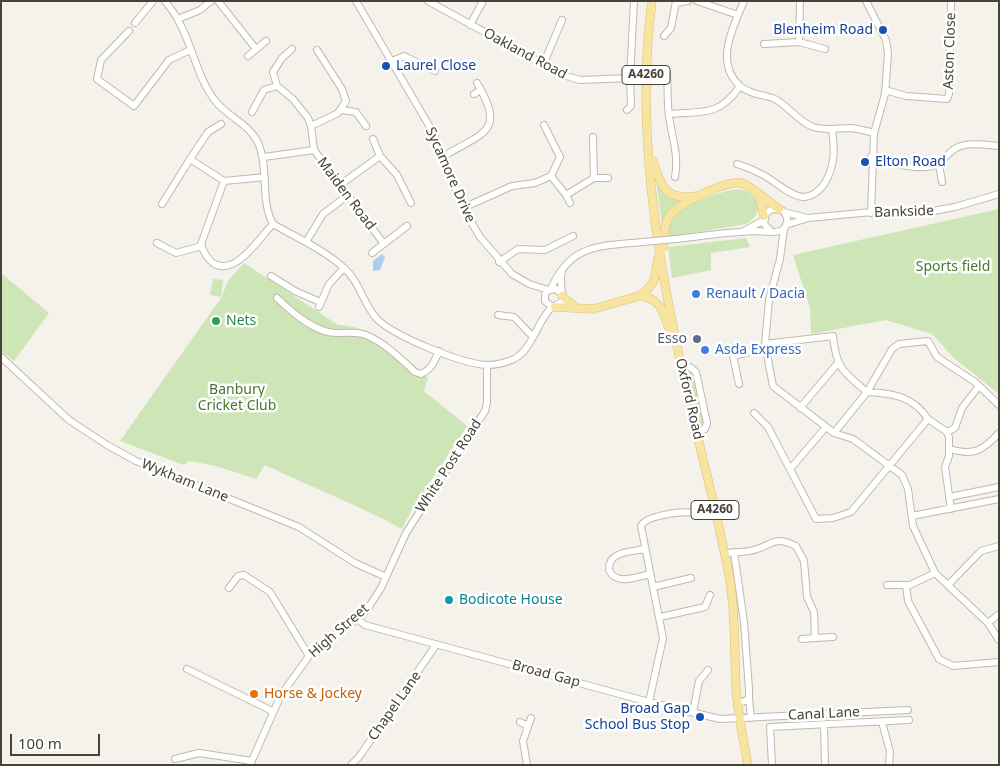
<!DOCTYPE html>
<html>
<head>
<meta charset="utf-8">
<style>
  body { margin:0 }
  #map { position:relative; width:1000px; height:766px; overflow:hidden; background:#f4f2eb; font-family:"Noto Sans",sans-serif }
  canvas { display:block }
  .frame { position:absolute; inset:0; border:2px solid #484339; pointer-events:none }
  .scale { position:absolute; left:10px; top:734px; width:90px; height:22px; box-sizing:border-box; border:2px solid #484339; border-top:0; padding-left:6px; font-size:15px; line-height:18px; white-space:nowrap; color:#484339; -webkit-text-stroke:4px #fff; paint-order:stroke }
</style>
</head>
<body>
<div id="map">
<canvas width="1000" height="766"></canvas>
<div class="frame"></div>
<div class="scale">100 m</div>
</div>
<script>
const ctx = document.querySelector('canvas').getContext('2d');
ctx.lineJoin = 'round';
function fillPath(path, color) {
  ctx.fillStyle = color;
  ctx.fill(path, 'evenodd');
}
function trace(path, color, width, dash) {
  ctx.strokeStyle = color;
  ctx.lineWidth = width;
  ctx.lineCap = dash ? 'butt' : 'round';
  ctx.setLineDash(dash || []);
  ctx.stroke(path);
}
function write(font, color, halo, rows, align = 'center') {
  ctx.font = font + ' "Noto Sans",sans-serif';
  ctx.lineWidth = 5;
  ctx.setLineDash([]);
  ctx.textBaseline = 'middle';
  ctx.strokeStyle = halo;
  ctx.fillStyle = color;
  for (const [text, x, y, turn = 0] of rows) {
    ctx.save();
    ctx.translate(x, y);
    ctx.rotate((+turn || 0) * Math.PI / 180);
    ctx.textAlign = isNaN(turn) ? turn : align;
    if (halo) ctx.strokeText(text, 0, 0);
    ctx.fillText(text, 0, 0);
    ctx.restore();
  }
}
fillPath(new Path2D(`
  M656,181L667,195L685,201L663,233Z
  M738,189L747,191L757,200C761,211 755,219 746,224L669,237C669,229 669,220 675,214C685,204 724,190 738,189Z
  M999,209V394L954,358L932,334L886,320L811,334L810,308L793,255Z
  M746,238L750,247L711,253V270L672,278L668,247Z
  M244,263L338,325C373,325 403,355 428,378L424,391L467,426L411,511L402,529C358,505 311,487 265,465L256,479L216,466L189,461L184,465L120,441L221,298L228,281Z
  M1,273L49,313L14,361L1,351Z
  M213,279L223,280L221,297L210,295Z
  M689,371H693L705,425L700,429L688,374Z`), '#cee5b7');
fillPath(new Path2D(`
  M382,254L385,257L380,270L373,271V261Z`), '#acceec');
const minor = new Path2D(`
  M165,1C169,7 175,13 178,20C193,46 197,79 217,103C230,118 251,125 259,145C269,170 260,200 273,224C297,238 323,249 344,268C360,282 363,304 377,319C394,336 464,365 488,365C496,365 507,362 514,359C533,349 537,321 552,307
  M218,1L256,49
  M356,1L434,134L463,208L480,237L512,274L529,284L549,290
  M428,1L563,75L580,80L630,78
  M697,1L738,15
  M744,1C733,27 714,63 740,86C749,94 763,95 773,98C788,105 797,121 813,127C826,131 838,128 851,128C859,129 867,131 874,133
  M866,1L886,40L888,53L885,94L874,133L871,213
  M676,3L688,1
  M178,19L200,10L211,1
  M135,23L153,1
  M470,25L483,1
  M129,31L101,60L97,79L134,106L169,60L190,50
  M664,36L671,28L676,1
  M799,42L800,1
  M764,44L799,42L825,49
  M292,49L282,58L273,72L277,86L293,99L308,118L311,126L314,150L384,244
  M248,56L266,41
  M390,62L404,56L435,71
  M543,65L562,20
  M667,73C668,87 667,102 669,116C672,138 679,155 675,177
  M885,90L906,96L947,99L949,94L951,1
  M474,94L481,90
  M341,110L356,112L366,126
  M627,110L631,106L630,78L634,1
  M252,112L264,90L277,86
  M669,114C703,111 719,117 740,86
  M221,124L208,132L190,159L224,181L265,177
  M311,126L338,113L346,101L342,89L317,50
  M373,139L380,156L397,175L411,203
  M444,156C484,132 506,132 477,83
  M264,157L314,150
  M871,157C889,161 914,171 932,166C942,164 946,155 953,150C965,141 985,145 999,146
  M737,164C747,167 756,171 765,176C776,182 790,196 803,197C813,197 820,190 825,183C835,165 835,149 832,130
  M939,164L942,182
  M551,176L566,195L594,178L593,137
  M594,178H608
  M224,181L201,244C203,251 207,258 213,263C235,278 260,237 273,224
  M340,185L380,156
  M566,195L570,203
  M162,204L190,159
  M463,208L512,186L535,183L551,176L560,157L544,125
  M784,212L807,218
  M786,225L808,218L882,211L928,212L955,207L999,194
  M784,228L780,259L769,300L765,344L773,386L834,433L853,439L902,475L908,489L913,526L935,573L988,623L999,640
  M744,231L764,220
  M676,239C702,236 728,232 755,231C762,231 776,234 782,230C790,225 788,216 782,210L772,209L766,213L764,224L771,231
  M306,242L323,214L348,195
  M157,243L176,253L202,246
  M372,253L407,226
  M499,262L518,249L545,250L573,236
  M271,276L295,291L320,302
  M551,289C570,244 599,246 643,242
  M561,294L556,289L549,290L545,294V301L552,307L562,302C563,292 559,282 562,271
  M277,298C291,311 308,327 328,332C341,335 352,330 366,335C385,343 400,358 415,372L421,374C432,369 434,362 439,351
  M319,307L329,284L344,268
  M498,315L514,317L533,337
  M765,344L833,336C836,368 843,372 867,392L834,433
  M1,357L69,420L107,445L136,461L299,527L355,563L386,577
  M680,367H690L696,372L707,423L705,429L696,433
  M739,384L733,356L766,348
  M800,408L837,364
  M754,413L768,427L816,519L833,518L851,512L928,419C913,396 892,393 867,392L892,349L899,344L928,341L937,357L975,382L999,405
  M928,419L947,432L949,437V456L945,467L951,509
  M947,432L955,428L962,408L979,386
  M950,449C973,456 983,451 999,433
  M791,468L826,427
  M949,497L999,487
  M912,516L999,499
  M645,549C631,552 608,551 609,570C616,586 637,577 650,574
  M734,552L744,622L749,689V699L737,704
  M724,553C734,552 747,553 757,549C775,543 775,536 796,546L804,561L807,597L814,612L815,638L833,637
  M887,585H910L935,573
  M906,585L908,601L939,659L953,666L999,662
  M948,585L981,551L999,546
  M653,587L691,578
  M229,588L238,576L244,575L270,592L309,656
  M660,617L705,607L710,595
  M357,619L365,625L649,702L720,719L908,710
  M988,623L999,614
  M802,639L815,638
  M187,669L272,711
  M749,699L751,718
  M649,702L663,638L641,526C646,515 683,511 695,513
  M693,712L699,681L708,670
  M520,722L528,726
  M882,722L890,752L889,765
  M824,725L825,765
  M175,759L199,753L252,761
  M250,765L281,695L309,656L324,642L357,619L367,610L381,588L406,533L420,511L485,411L487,403V365
  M351,765L359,757L436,645
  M527,765L523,741L531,718
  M772,765L770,727L909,720`);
const major = new Path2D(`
  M652,1C630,162 673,336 711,492C717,515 721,538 726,560C736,602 734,646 736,688C738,714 743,739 748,765
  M653,161C662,187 665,201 697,196
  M759,196L764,216
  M663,247C664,236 664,223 671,214C680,203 727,180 741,183C751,185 768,202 779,209
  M562,296L576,308
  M639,296C663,298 664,315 671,335
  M555,307L593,309L639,296L647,290L654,281L658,258`);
trace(minor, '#bfbaae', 8);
trace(major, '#dcc271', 9);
trace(minor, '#fff', 6);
trace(major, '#f7e4a1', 8);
const minorBridge = new Path2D(`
  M643,242L676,239`);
trace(minorBridge, '#bfbaae', 8, []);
trace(minorBridge, '#fff', 6);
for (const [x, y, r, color] of [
  [883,30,5,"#1a4fb4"],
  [386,66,5,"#1a4fb4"],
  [865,162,5,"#1a4fb4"],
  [696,294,5,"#3f7fe0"],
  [216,321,5,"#2e9e5b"],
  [697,339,5,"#5c6f8a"],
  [705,350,5,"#3f7fe0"],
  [449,600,5,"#0f9aa8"],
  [254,694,5,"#e8710a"],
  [700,717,5,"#1a4fb4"]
]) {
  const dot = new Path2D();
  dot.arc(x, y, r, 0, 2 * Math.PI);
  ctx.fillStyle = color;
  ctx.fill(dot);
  trace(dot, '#fff', 2);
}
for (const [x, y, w] of [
  [646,75,48],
  [715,510,48]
]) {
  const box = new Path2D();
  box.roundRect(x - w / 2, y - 9.5, w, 19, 4);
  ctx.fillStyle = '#fff';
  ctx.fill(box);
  trace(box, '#484339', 1);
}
write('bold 12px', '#484339', null, [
  ["A4260",646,75],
  ["A4260",715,510]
]);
write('14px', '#164399', '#fff', [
  ["Blenheim Road",873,30],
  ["Laurel Close",396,66,"left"],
  ["Elton Road",875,162,"left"],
  ["Broad Gap",690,709],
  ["School Bus Stop",690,725]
], 'right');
write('14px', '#484339', '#fff', [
  ["Aston Close",950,51,-88],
  ["Oakland Road",525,54,28],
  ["Sycamore Drive",450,175,66],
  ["Maiden Road",346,194,53],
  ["Bankside",904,212,-2],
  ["Oxford Road",689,399,77],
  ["White Post Road",449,466,-57],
  ["Wykham Lane",185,481,22],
  ["High Street",339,631,-41],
  ["Broad Gap",546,674,15],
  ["Chapel Lane",395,706,-55],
  ["Canal Lane",824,714,-3]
]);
write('14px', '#467630', '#fff', [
  ["Sports field",953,267],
  ["Banbury",237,390],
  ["Cricket Club",237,406]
]);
write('14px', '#366cbe', '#fff', [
  ["Renault / Dacia",706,294],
  ["Asda Express",715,350]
], 'left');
write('14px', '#27864d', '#fff', [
  ["Nets",226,321]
], 'left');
write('14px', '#4e5e75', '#fff', [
  ["Esso",687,339]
], 'right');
write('14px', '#0d838f', '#fff', [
  ["Bodicote House",459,600]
], 'left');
write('14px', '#c56008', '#fff', [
  ["Horse & Jockey",264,694]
], 'left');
</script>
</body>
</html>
